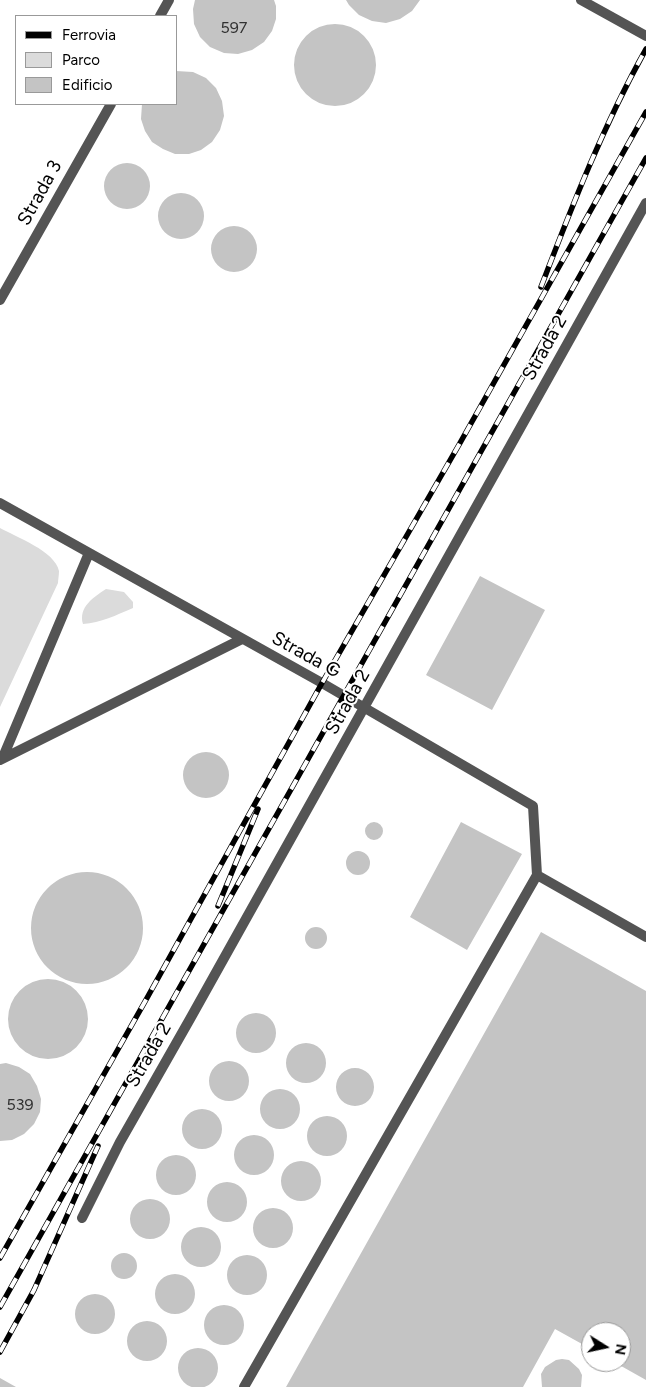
<!DOCTYPE html>
<html>
<head>
<meta charset="utf-8">
<style>
  body { margin:0 }
  #map { position:relative; width:646px; height:1387px; overflow:hidden; background:#fff; font-family:Figtree,sans-serif }
  canvas { display:block }
  .legend { position:absolute; left:15px; top:15px; width:162px; height:90px; box-sizing:border-box; background:#fff; border:1px solid #999; margin:0; padding:6px 9px; list-style:none; font-size:15px; color:#000 }
  .legend li { display:flex; align-items:center; gap:10px; height:25px }
  .legend b { width:25px; border:1px solid #999 }
  .north { position:absolute; left:581px; top:1322px; width:50px; height:50px; box-sizing:border-box; background:#fff; border:1px solid #999; border-radius:50%; rotate:100deg; font-size:14px; font-weight:700; line-height:20px; text-align:center; color:#000 }
  .north::after { content:''; display:block; margin:auto; width:18px; height:22px; background:#000; clip-path:polygon(50% 0,100% 100%,50% 72%,0 100%) }
</style>
</head>
<body>
<div id="map">
<canvas width="646" height="1387"></canvas>
<ul class="legend">
<li><b style="height:6px;background:#000"></b>Ferrovia</li>
<li><b style="height:14px;background:#dbdbdb"></b>Parco</li>
<li><b style="height:14px;background:#c4c4c4"></b>Edificio</li>
</ul>
<div class="north">N</div>
</div>
<script>
const ctx = document.querySelector('canvas').getContext('2d');
ctx.lineJoin = 'round';
function fillPath(path, color) {
  ctx.fillStyle = color;
  ctx.fill(path, 'evenodd');
}
function trace(path, color, width, dash) {
  ctx.strokeStyle = color;
  ctx.lineWidth = width;
  ctx.lineCap = dash ? 'butt' : 'round';
  ctx.setLineDash(dash || []);
  ctx.stroke(path);
}
function write(font, color, halo, rows, align = 'center') {
  ctx.font = font + ' Figtree,sans-serif';
  ctx.lineWidth = 4;
  ctx.setLineDash([]);
  ctx.textBaseline = 'middle';
  ctx.strokeStyle = halo;
  ctx.fillStyle = color;
  for (const [text, x, y, turn = 0] of rows) {
    ctx.save();
    ctx.translate(x, y);
    ctx.rotate((+turn || 0) * Math.PI / 180);
    ctx.textAlign = isNaN(turn) ? turn : align;
    if (halo) ctx.strokeText(text, 0, 0);
    ctx.fillText(text, 0, 0);
    ctx.restore();
  }
}
fillPath(new Path2D(`
  M0,528C16,537 55,551 59,571C59,575 58,580 58,583L0,707Z
  M106,589L124,592L133,602V608C116,615 101,623 83,624C78,607 94,597 106,589Z`), '#dbdbdb');
fillPath(new Path2D(`
  M195,0H274L276,6V19L272,31L264,42L252,50L238,54L224,53L210,47L200,37L194,24L193,9Z
  M346,0H420L412,11L400,19L386,23L372,21L359,15L349,5Z
  M294 65a41 41 0 1 1 82 0a41 41 0 1 1-82 0Z
  M176,71L193,72L206,78L216,88L222,101L224,116L220,130L212,142L201,150L189,154H175L163,149L152,142L145,131L141,119L142,104H176Z
  M104 186a23 23 0 1 1 46 0a23 23 0 1 1-46 0Z
  M158 216a23 23 0 1 1 46 0a23 23 0 1 1-46 0Z
  M211 249a23 23 0 1 1 46 0a23 23 0 1 1-46 0Z
  M480,576L545,610L492,710L426,675Z
  M183 775a23 23 0 1 1 46 0a23 23 0 1 1-46 0Z
  M365 831a9 9 0 1 1 18 0a9 9 0 1 1-18 0Z
  M461,822L522,854L467,950L410,917Z
  M346 863a12 12 0 1 1 24 0a12 12 0 1 1-24 0Z
  M31 928a56 56 0 1 1 112 0a56 56 0 1 1-112 0Z
  M305 938a11 11 0 1 1 22 0a11 11 0 1 1-22 0Z
  M541,932L646,991V1380L614,1362H621V1332H591V1349L555,1329L523,1387H286Z
  M8 1019a40 40 0 1 1 80 0a40 40 0 1 1-80 0Z
  M236 1033a20 20 0 1 1 40 0a20 20 0 1 1-40 0Z
  M286 1063a20 20 0 1 1 40 0a20 20 0 1 1-40 0Z
  M209 1081a20 20 0 1 1 40 0a20 20 0 1 1-40 0Z
  M6,1063L19,1067L30,1074L37,1086L41,1099L40,1112L34,1124L24,1134L12,1140L0,1141V1064Z
  M336 1087a19 19 0 1 1 38 0a19 19 0 1 1-38 0Z
  M260 1109a20 20 0 1 1 40 0a20 20 0 1 1-40 0Z
  M182 1129a20 20 0 1 1 40 0a20 20 0 1 1-40 0Z
  M307 1136a20 20 0 1 1 40 0a20 20 0 1 1-40 0Z
  M234 1155a20 20 0 1 1 40 0a20 20 0 1 1-40 0Z
  M156 1175a20 20 0 1 1 40 0a20 20 0 1 1-40 0Z
  M281 1181a20 20 0 1 1 40 0a20 20 0 1 1-40 0Z
  M207 1202a20 20 0 1 1 40 0a20 20 0 1 1-40 0Z
  M130 1219a20 20 0 1 1 40 0a20 20 0 1 1-40 0Z
  M253 1228a20 20 0 1 1 40 0a20 20 0 1 1-40 0Z
  M181 1247a20 20 0 1 1 40 0a20 20 0 1 1-40 0Z
  M111 1266a13 13 0 1 1 26 0a13 13 0 1 1-26 0Z
  M227 1275a20 20 0 1 1 40 0a20 20 0 1 1-40 0Z
  M155 1294a20 20 0 1 1 40 0a20 20 0 1 1-40 0Z
  M75 1314a20 20 0 1 1 40 0a20 20 0 1 1-40 0Z
  M204 1325a20 20 0 1 1 40 0a20 20 0 1 1-40 0Z
  M127 1341a20 20 0 1 1 40 0a20 20 0 1 1-40 0Z
  M178 1368a20 20 0 1 1 40 0a20 20 0 1 1-40 0Z
  M562,1359L569,1360L579,1369L582,1375L581,1387H542L541,1374L545,1367L556,1360Z
  M0,1378L16,1387H0Z`), '#c4c4c4');
trace(new Path2D(`
  M581,0L646,36
  M160,16L169,0
  M0,300L111,104
  M0,503L322,683L533,806L537,875
  M3,757L89,553
  M0,760L242,639
  M537,875L646,937
  M82,1218L120,1142L190,1019L646,203
  M244,1387L537,875`), '#545454', 10);
const rail = new Path2D(`
  M541,287C572,206 604,124 646,49
  M218,906L258,809
  M0,1258L147,998L322,683L460,443L646,112
  M0,1307L646,158
  M0,1352L34,1290L98,1146`);
trace(rail, '#000', 5.5);
trace(rail, '#fff', 4, [11]);
write('16px', '#313131', null, [
  ["597",234,28],
  ["539",20,1105]
]);
write('19px', '#000', '#fff', [
  ["Strada 3",40,193,-61],
  ["Strada 2",545,348,-61],
  ["Strada G",306,655,29],
  ["Strada 2",348,702,-61],
  ["Strada 2",149,1055,-60]
]);
</script>
</body>
</html>
